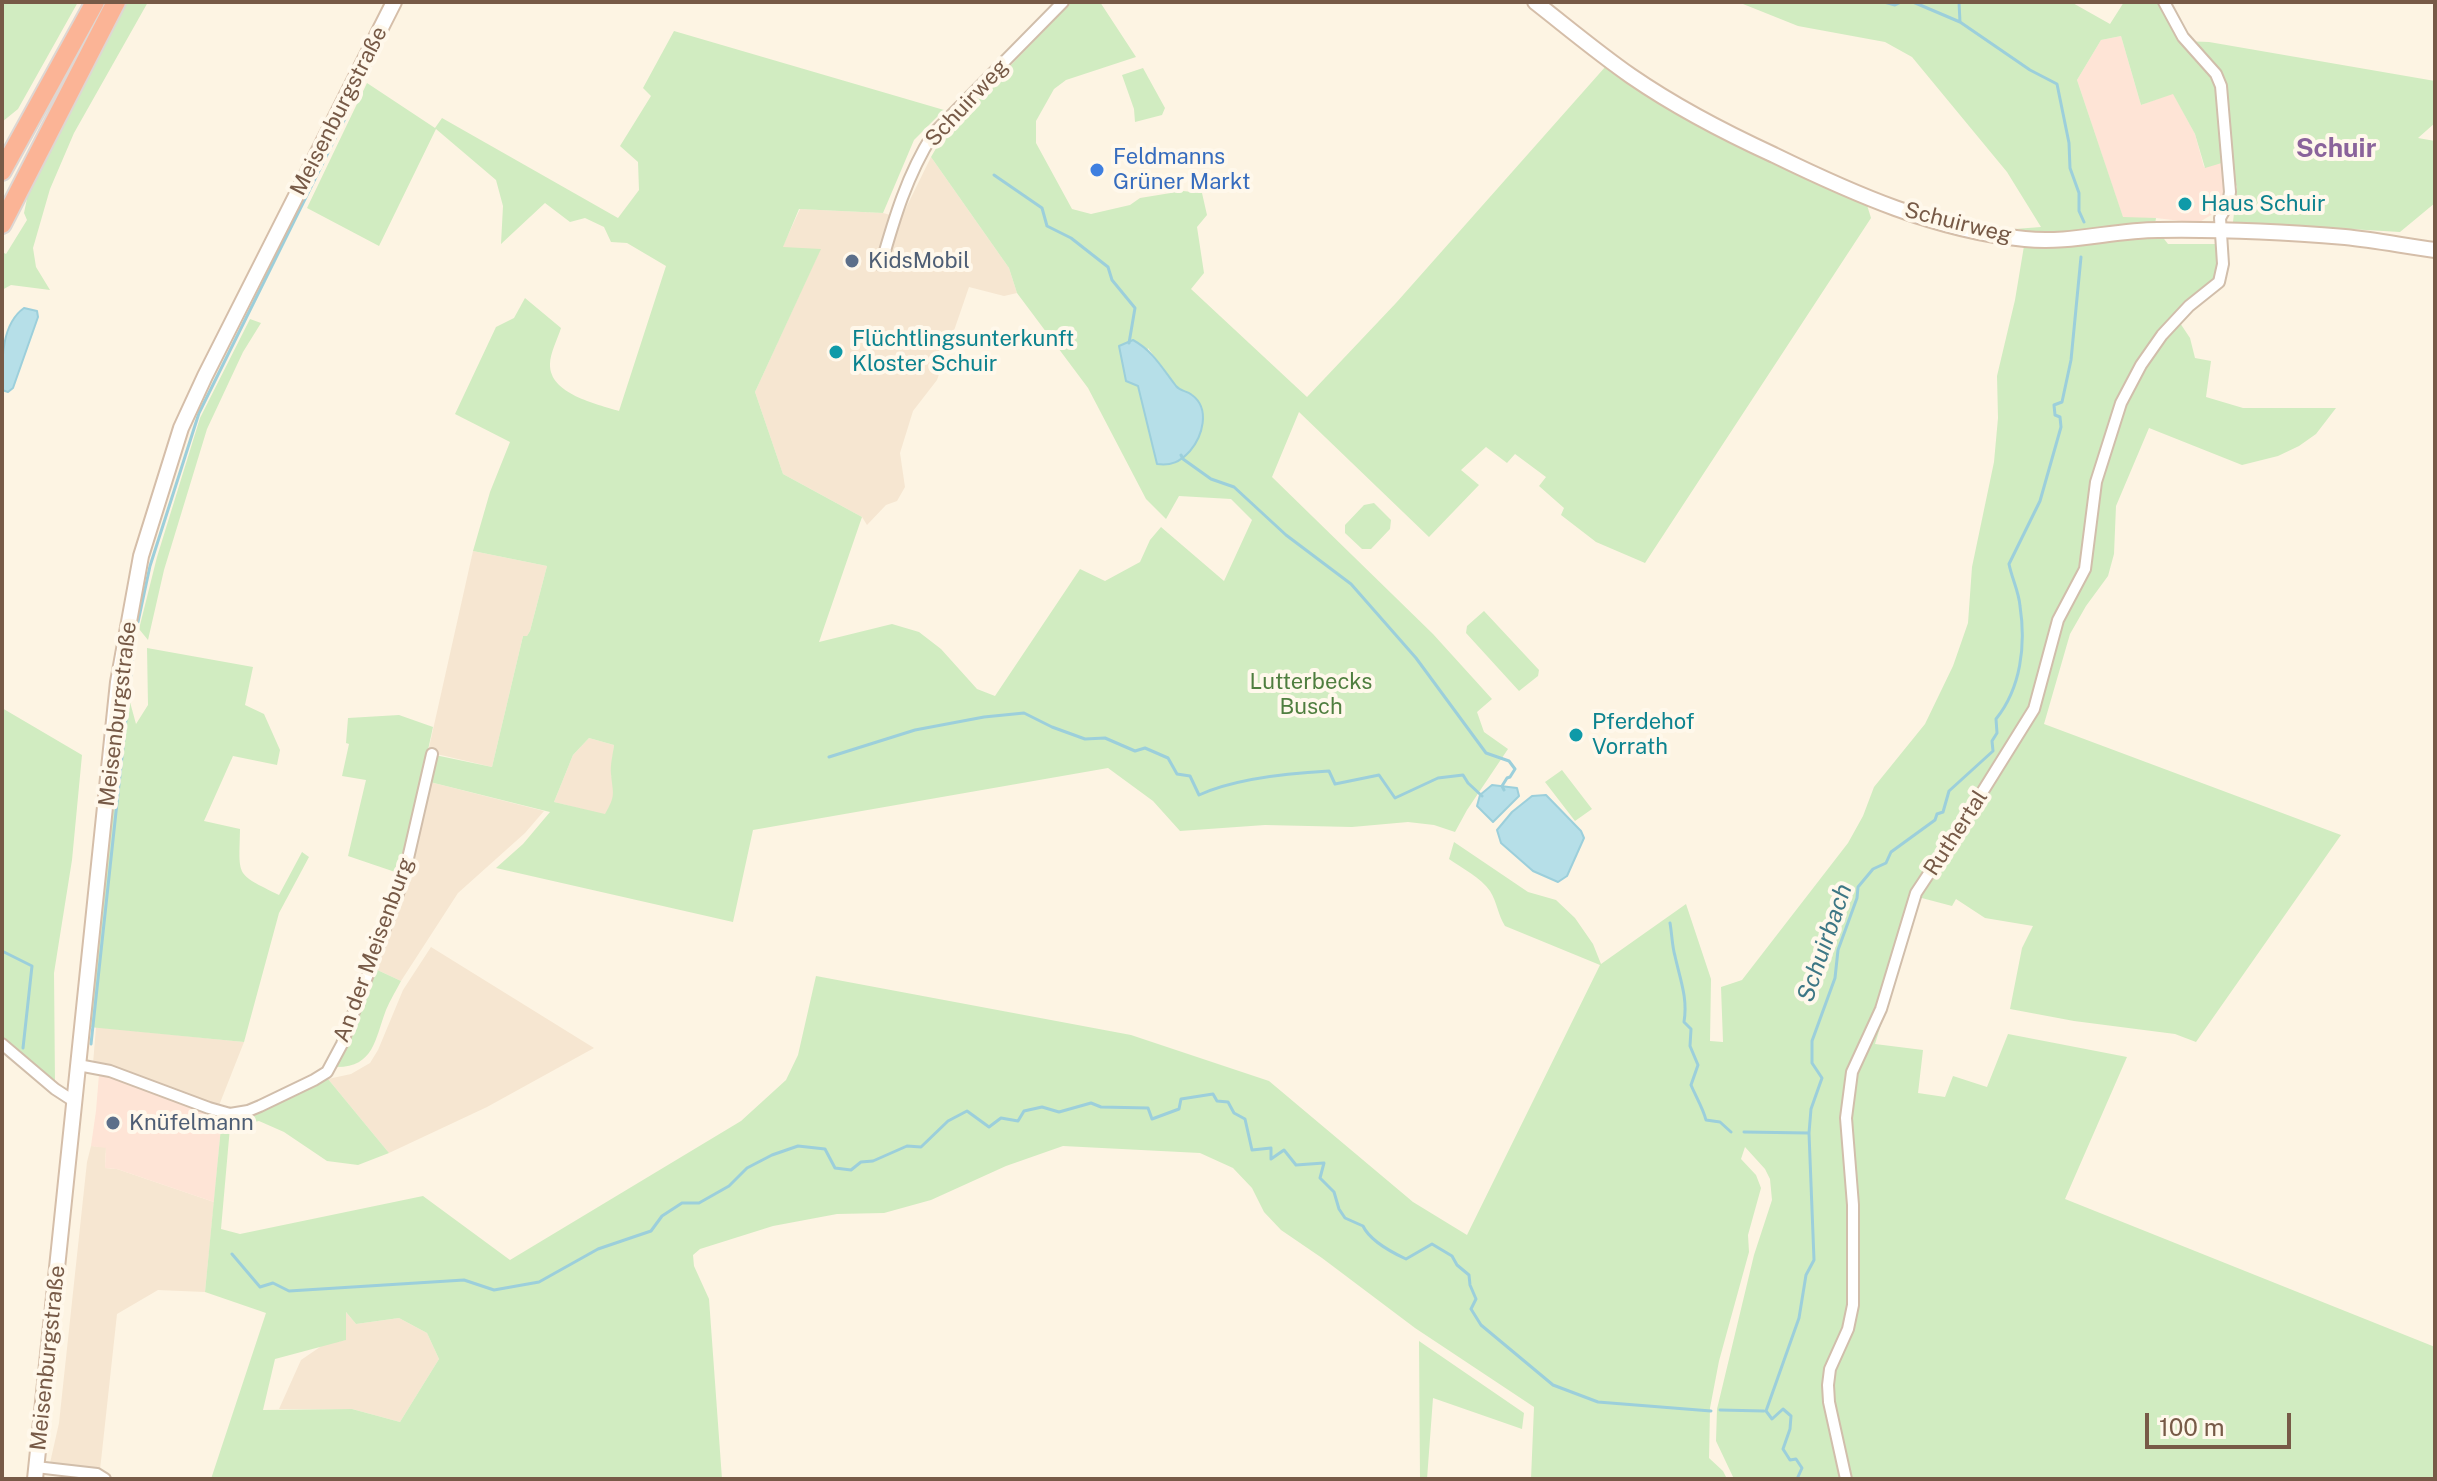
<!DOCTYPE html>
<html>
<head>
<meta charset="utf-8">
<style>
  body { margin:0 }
  #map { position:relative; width:2437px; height:1481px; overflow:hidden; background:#fdf4e3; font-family:"Public Sans",sans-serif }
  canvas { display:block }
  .frame { position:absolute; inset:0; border:4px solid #775a47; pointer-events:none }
  .scale { position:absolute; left:2145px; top:1413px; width:146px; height:36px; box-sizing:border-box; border:4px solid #775a47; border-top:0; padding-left:10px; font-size:24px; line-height:28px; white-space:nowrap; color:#775a47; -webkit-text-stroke:6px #fff8eb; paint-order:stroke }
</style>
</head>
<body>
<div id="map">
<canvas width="2437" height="1481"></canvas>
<div class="frame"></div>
<div class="scale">100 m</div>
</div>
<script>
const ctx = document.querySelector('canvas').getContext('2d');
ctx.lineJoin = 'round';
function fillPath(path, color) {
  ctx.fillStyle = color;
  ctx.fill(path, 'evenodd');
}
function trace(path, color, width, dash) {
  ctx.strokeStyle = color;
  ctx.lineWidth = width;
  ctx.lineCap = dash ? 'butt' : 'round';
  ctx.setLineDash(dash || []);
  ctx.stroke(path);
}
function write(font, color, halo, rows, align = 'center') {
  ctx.font = font + ' "Public Sans",sans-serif';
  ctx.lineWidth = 8;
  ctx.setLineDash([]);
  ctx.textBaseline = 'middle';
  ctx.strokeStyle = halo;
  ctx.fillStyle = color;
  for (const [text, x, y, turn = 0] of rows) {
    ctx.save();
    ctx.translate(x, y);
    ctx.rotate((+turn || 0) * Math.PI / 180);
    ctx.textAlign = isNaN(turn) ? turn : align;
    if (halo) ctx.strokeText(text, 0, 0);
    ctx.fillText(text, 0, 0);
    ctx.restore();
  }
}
fillPath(new Path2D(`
  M931,157L1009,268L1017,293L1004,296L969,287L937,380L913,411L900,453L905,487L897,501L886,505L867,525L862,517L783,474L755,392L820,250L782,248L800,209L883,213L901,218Z
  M473,551L547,566L530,631L527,636H523L492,767L428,752Z
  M589,738L614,745L611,773L614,787L613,801L605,815L554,802L573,755Z
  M430,782L544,811L525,833L458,893L401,981L373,968Z
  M431,947L594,1048L487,1107L389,1153L328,1079L351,1074L370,1063L378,1050L403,990Z
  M96,1027L244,1042L218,1108L93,1064Z
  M91,1146L106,1147L105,1168L117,1169L214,1202L205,1292L158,1290L117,1314L100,1470L50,1463L59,1423L87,1162Z
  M345,1311L356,1324L399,1318L427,1333L439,1359L400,1422L352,1409H279L301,1360L323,1345L345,1340Z`), '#f6e6d1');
fillPath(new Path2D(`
  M2121,36L2141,105L2173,93L2195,134L2204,167L2225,162L2226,197L2221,209L2198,223L2156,218H2123L2077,80L2101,40Z
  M99,1074L115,1077L222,1117L214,1202L117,1169L105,1168L106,1148L91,1146L96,1111Z`), '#fee4d6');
fillPath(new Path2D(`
  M2,2H78L18,109L2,122Z
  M127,2H148L74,133L50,189L33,248L36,267L50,290L11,285L2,290V252L6,254L27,220L24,213L29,189L83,81Z
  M1072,2H1100L1136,57L1066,80L1054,89L1036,121V143L1072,209L1091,214L1130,205L1140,198L1183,191L1202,193L1207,215L1197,227L1204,273L1191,289L1307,397L1396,303L1606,66L1662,105L1732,144L1867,205L1871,218L1645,563L1596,542L1561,515L1564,508L1539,486L1546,477L1515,454L1507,463L1486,447L1461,470L1479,485L1429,537L1299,412L1272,477L1433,634L1492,699L1477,712L1484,732L1508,749L1467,810L1455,832L1434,825L1408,822L1352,827L1265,825L1180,831L1153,801L1108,768L753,830L733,922L496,868L523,844L550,812L430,782L435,755L492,767L523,636H527L530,631L547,566L473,551L490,492L510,442L455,414L496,327L514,318L525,298L561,328C558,338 550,353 550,364C549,394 597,404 619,411L666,266L627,243L611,242L604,227L585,218L570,222L545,203L501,244L503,206L496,180L436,129L379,246L307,208L367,83L435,128L442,118L618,218L639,190L638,162L620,146L651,96L643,88L674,31L944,110L914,140L883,213L799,209L783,247L821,249L755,392L783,474L862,517L819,642L892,624L919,632L941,649L977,689L995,696L1080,569L1105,581L1140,562L1150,540L1161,527L1224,581L1252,520L1231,499L1179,496L1166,519L1146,499L1088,388L1017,293L1009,268L931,157L945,133ZM1148,348L1179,390L1193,395L1157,464L1138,386ZM589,738L614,745C613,754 610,765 611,774C613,795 616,795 605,814L554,802L573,755Z
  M1738,2H2071L2110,24L2124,2H2160L2182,41L2209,42L2435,81V123L2418,138L2435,141V203L2400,232L2233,222L2237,187L2225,162L2205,168L2195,134L2173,94L2141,105L2121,36L2101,40L2077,80L2123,217L2156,218L2155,224C2108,230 2062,238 2015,229L2041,227L2007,172L1912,57L1885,42L1798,26Z
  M1143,68L1165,108L1162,115L1135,122L1134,109L1122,75Z
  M2161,235L2168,244H2216L2219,253V272L2211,285L2177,310L2158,333L2109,427L2080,576L2052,627L2026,718L1909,899L1878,1005L1849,1072L1850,1118L1854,1079L1887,1005L1875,1044L1923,1050L1918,1093L1945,1097L1953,1076L1987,1087L2008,1034L2127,1057L2065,1199L2435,1347V1479H1734L1716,1441L1717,1409L1754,1255L1772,1200L1770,1179L1765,1169L1745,1147L1741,1159L1756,1175L1761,1188L1748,1235L1749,1252L1719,1361L1710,1408L1709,1458L1723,1471L1727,1479H1531L1534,1407L1415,1328L1322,1258L1281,1230L1264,1212L1252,1188L1233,1168L1200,1153L1063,1146L1006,1166L931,1200L884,1213L837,1214L773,1226L700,1249L693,1255L694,1266L709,1299L722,1479H488L487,1477L484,1479H211L266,1313L205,1292L222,1117L230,1118L231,1121L241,1120L328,1079L389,1153L358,1165L327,1161L284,1132L259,1121L230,1127L221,1229L240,1234L423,1196L510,1260L741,1121L786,1080L798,1055L816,976L1131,1035L1269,1081L1413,1202L1467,1235L1600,965L1505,926C1498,915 1497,902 1490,891C1481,878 1462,868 1449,859L1454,842L1528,892L1556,900L1575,918L1593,944L1601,964L1686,904L1711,979L1710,1041L1723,1042L1721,987L1742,980L1848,843L1863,816L1874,787L1925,724L1953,666L1968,623L1972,567L1994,462L1998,418L1997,376L2015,300L2024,246L2065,247ZM346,1312L356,1324L399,1318L427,1333L439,1359L400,1422L352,1409L263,1410L275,1359L346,1340Z
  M250,319L261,323L243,352L207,429L164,570L148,640L139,629L157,557L200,418Z
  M2178,320L2190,338L2195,358L2211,361L2206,397L2243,408H2336L2316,434L2299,446L2278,456L2242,465L2149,428L2116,506L2114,554L2108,576L2086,606L2070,634L2044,724L2341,835L2196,1042L2175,1034L2074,1021L2010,1009L2022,948L2033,926L1985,918L1956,899L1952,906L1918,897L2032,720L2062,621L2081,589L2089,564L2100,480L2124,403L2143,367Z
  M1374,503L1391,520L1390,529L1371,549H1362L1345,533V525L1364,505Z
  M1484,611L1539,670L1538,676L1519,691L1466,633L1467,626Z
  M147,648L253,667L245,705L264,714L280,750L277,765L233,756L204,821L240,829C239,878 235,873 279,895L302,852L309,857L279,913L244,1042L89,1027L113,793L130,702L136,724L148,705Z
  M2,708L82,755L72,860L54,973L55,1084L2,1039Z
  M399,715L433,727L401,874L348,856L366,780L342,776L349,744L346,743L348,718Z
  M1562,770L1592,809L1575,821L1545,782Z
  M373,968L401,981C396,991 390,1000 386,1010C375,1039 374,1067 337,1067Z
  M1419,1341L1524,1413L1522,1429L1433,1398L1427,1479H1420Z`), '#d1ecc1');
const water = new Path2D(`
  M24,308L37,311L38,317L13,388L8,392L2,390C2,364 0,325 24,308Z
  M1133,340C1153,351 1162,368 1176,386C1181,392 1186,390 1192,395C1211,409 1202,437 1190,451C1180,462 1171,466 1157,464L1138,386L1126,381L1119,346Z
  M1492,785L1517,788L1519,796L1493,822L1477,806L1480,795Z
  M1546,795L1581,831L1584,838L1567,876L1558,882L1533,871L1501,843L1497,830L1512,812L1532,796Z`);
fillPath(water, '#b6dfe8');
trace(water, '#9ccfdb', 2);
trace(new Path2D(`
  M1884,2L1895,5L1901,2
  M1913,2L1960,22L2030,70L2057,84L2069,143L2070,168L2079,193V211L2084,222
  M1959,2L1960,22
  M994,175L1042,208L1047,226L1071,238L1108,267L1112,280L1135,308L1129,343
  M1181,455L1183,459L1211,479L1234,487L1286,535L1351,584L1416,658L1486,753L1509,761L1515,769L1510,777L1507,778L1502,786L1504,790
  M138,622L150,566L199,413L361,86
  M829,757L915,730L984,717L1024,713L1052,727L1085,739L1105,738L1135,751L1145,748L1168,758L1177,774L1190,776L1199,795C1234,779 1291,773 1329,771L1335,784L1379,775L1395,798L1438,778L1463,775L1468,783L1482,796
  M1670,923C1672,934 1672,946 1675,956C1680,979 1688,998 1684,1022L1691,1029L1690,1046L1698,1065L1691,1085C1696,1097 1703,1108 1706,1120L1720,1122L1731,1132
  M2,951L32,966L23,1048
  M91,1044L134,645
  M1744,1132L1808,1133
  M232,1254L260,1287L273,1283L289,1291L464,1280L494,1290L539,1282L598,1249L651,1231L662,1216L682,1203H699L729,1186L747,1168L772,1155L798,1146L825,1149L835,1168L851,1170L861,1162L873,1161L907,1146L921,1147L948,1121L967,1111L989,1127L1001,1118L1018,1121L1024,1111L1042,1107L1059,1112L1091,1103L1101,1107L1148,1108L1152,1119L1179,1109L1181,1099L1213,1094L1217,1101L1228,1102L1234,1113L1245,1119L1252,1150L1271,1148V1159L1284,1150L1296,1165L1324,1163L1320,1178L1334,1192L1339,1209L1345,1218L1363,1226C1370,1241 1391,1252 1406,1259L1432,1244L1452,1256L1457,1265L1469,1275L1470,1285L1476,1299L1471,1309L1481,1325L1553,1385L1598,1402L1711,1411
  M1720,1410L1764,1411
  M1797,1479L1802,1468L1796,1459L1790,1460L1783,1449L1790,1429L1791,1416L1783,1409L1772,1419L1766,1411L1799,1318L1806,1275L1814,1260L1809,1133L1811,1109L1822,1078L1812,1063V1041L1835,978L1838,950L1857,898L1858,887L1873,869L1886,863L1891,852L1935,820L1937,814L1943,812L1949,791L1993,751L1992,741L1997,733L1996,719C2021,688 2026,645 2020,606C2019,592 2012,579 2009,564L2040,501L2061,427L2060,417L2055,415L2054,405L2062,402L2071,360L2081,257`), '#9ccfdb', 3);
const street = new Path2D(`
  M881,265C894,219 907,175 933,134L1063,2
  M2,1044L55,1089L75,1102
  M78,1065L110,1071L209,1108L230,1114L248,1111L260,1106L314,1080L327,1072L342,1044L403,880L432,754
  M36,1467L97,1474L105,1479
  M1846,1479L1829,1402L1828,1385L1830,1369L1848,1329L1853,1305V1205L1846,1118L1852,1072L1881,1009L1916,893L1973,807L2034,709L2058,620L2085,569L2096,482L2121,403L2141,365L2162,335L2189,306L2219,282L2223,264L2220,218L2228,204L2230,192L2221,86L2216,74L2183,37L2164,2`);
const secondary = new Path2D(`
  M1535,2C1567,27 1598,53 1631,76C1676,107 1724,132 1774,155C1852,193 1937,231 2025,239C2070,244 2113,230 2158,230C2220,229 2283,232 2345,237C2375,240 2405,246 2435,250
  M35,1479L118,682L141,556L181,428L205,376L394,2`);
const highway = new Path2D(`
  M2,171L95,2
  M2,224L116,2`);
trace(street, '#d1beab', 14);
trace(secondary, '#d5bea9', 18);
trace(highway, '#ded7d3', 22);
trace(street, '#fff', 10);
trace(secondary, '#fff', 14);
trace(highway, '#fbb496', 18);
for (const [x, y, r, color] of [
  [1097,170,8,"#3f7fe0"],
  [2185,204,8,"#0f9aa8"],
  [852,261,8,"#5c6f8a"],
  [836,352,8,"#0f9aa8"],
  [1576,735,8,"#0f9aa8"],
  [113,1123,8,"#5c6f8a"]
]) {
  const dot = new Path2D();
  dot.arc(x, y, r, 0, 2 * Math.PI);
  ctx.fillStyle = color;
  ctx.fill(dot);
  trace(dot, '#fff8eb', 3);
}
write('22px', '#775a47', '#fff8eb', [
  ["Schuirweg",967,103,-47],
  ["Meisenburgstraße",339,111,-63],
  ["Schuirweg",1958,223,14],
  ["Meisenburgstraße",118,714,-83],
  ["Ruthertal",1956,833,-57],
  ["An der Meisenburg",374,950,-70],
  ["Meisenburgstraße",48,1358,-84]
]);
write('22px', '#366cbe', '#fff8eb', [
  ["Feldmanns",1113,157],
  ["Grüner Markt",1113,182]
], 'left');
write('22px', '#0d838f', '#fff8eb', [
  ["Haus Schuir",2201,204],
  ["Flüchtlingsunterkunft",852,339],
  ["Kloster Schuir",852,364],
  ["Pferdehof",1592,722],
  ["Vorrath",1592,747]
], 'left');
write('22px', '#4e5e75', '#fff8eb', [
  ["KidsMobil",868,261],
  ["Knüfelmann",129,1123]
], 'left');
write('22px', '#4f7e3f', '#fff8eb', [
  ["Lutterbecks",1311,682],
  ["Busch",1311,707]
]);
write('italic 24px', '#3d7785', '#fff8eb', [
  ["Schuirbach",1825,943,-71]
]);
write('bold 26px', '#8a639b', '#fff8eb', [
  ["Schuir",2336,149]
]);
</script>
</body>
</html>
